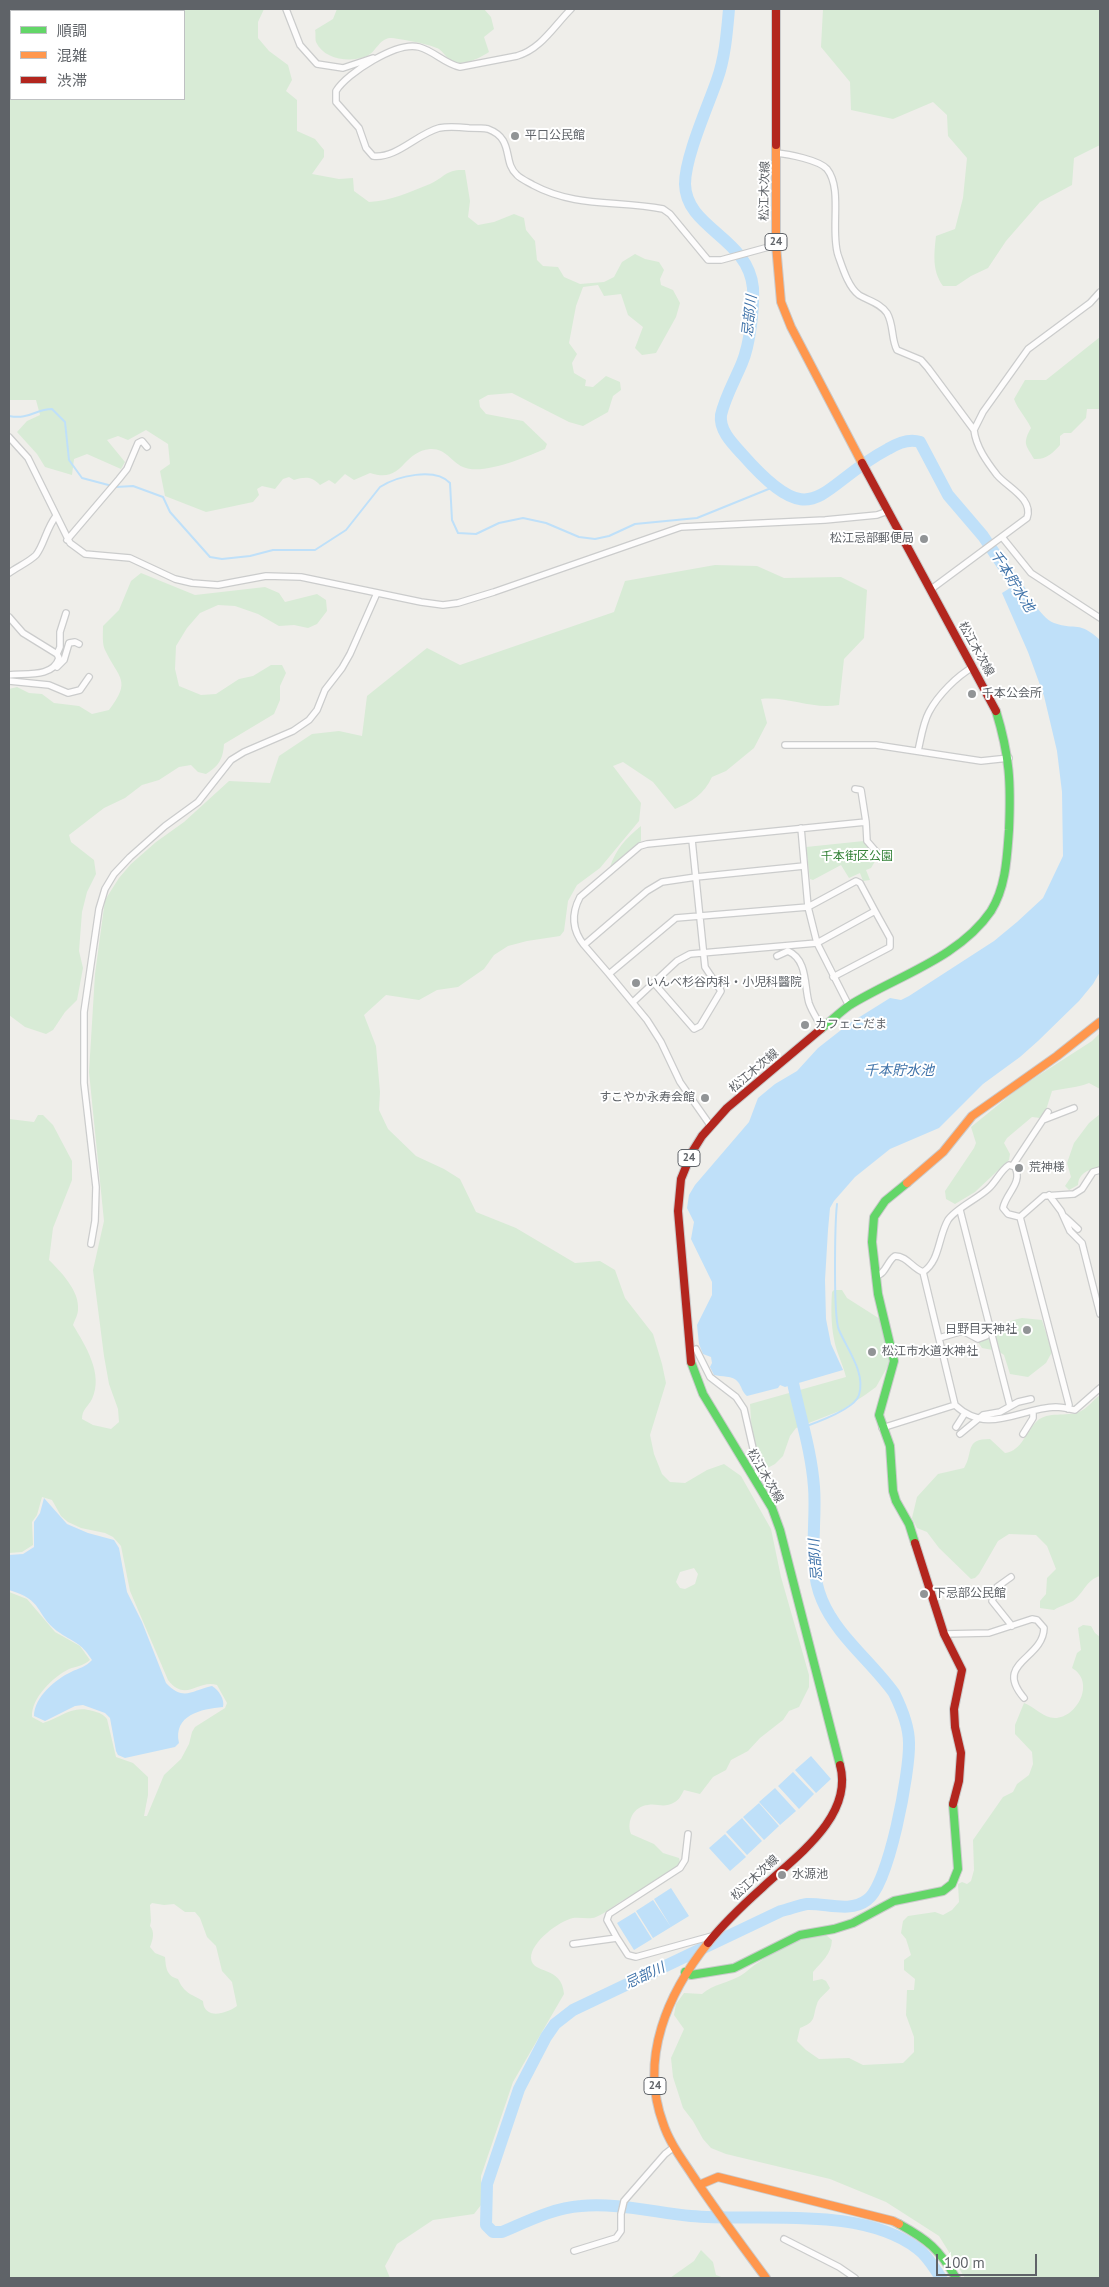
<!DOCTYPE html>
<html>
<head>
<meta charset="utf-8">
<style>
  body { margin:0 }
  #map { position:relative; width:1109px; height:2287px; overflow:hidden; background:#efeeea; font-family:"PT Sans","Noto Sans JP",sans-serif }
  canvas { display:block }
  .frame { position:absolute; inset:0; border:10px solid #5f6368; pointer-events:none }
  .legend { position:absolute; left:10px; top:10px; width:175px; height:90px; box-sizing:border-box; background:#fff; border:1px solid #bfc1c3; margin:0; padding:6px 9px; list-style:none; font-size:15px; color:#5f6368 }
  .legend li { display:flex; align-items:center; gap:10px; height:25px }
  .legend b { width:25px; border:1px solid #bfc1c3 }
  .scale { position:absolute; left:936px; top:2254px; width:101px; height:22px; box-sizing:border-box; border:2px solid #5f6368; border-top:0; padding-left:6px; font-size:15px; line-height:18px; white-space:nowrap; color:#5f6368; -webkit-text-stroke:4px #fff; paint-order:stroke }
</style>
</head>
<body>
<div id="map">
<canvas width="1109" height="2287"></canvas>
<div class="frame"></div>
<ul class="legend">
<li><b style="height:6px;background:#63d668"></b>順調</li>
<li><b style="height:6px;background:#ff974d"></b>混雑</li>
<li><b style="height:6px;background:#b3261e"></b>渋滞</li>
</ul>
<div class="scale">100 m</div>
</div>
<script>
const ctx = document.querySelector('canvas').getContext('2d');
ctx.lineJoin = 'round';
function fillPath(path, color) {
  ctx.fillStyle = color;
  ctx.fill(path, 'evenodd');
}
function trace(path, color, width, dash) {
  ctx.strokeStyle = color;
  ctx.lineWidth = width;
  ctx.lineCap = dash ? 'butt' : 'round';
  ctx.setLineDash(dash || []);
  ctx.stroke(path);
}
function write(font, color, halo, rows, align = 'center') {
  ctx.font = font + ' "PT Sans","Noto Sans JP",sans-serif';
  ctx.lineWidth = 4;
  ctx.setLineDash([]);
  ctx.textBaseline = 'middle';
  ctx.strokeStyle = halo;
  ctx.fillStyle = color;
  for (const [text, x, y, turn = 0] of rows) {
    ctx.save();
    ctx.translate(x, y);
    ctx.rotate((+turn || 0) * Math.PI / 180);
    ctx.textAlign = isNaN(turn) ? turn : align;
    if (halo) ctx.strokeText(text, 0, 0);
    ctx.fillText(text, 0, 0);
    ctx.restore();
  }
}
fillPath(new Path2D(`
  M9,9H264L258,22V38L269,51L288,65L292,80L286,91L297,100V131L315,139L324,150V157L312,174L339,179L353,178L354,191L369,202C390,201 410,192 430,184C445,177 446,169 465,170L470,201L468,217L478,225L494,222L514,214L524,218L526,230L535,241L537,260L543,266L558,267L564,277L580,284L604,282L614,277L622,262L635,254L645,259L659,262L664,270L660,279L661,285L673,290L680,303L676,317L656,353L642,355L635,348L643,327L628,315L621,294L604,296L598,285L583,287L576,306L569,343L577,354L572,363L574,373L586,380L585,386L593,387L606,376L620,382L621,390L613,396L608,412L583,426L569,422L512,393L488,395L479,400L480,407L486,414L523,421L547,444L545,449C526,457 482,476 463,467C450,461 446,448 430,449C401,452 404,484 370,473L354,480L345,474L335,484L329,480L320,485C311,476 305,477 294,480L289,477L283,479L275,489L262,486L257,489L259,495L253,502L206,512L165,496L160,471L170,464L168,444L146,430L128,440L118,436L107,440L125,462L121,469L87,454L74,459L72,475L45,467L37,454L17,432L27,421L40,415L36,400H9ZM11,11H184V99H11Z
  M337,9H484L491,17L494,29L484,37L489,52C480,58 460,68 450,60C446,57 443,52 439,49C433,45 398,38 390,38C379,39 376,52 367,56C351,63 324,60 316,42C315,39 316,33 315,30L333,19Z
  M823,9H1100V145L1074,158L1072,185L1040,202L1006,241L988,268L971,276L956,286H943C932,271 934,254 936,236L955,229L963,198L967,158L948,136L947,115L933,102L893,119L851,110L850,82L821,47Z
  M1100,337V409H1087L1086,418L1071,433H1064L1060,436V445C1053,453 1046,460 1034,459C1026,445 1022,444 1031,428C1026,417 1018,410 1014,399L1025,380H1046Z
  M715,565L757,566L784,578L841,577L867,590L864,638L844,659L839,705C813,710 788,696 761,699L767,723L754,748L726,771L712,777C704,794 692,802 675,809L653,782L623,762L613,766L641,803L639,821L600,868L577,885L568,901L564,931L560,936L527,941L508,946L494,955L484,969L458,987L437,990L419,1000L386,995L364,1015L376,1046L380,1092L379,1110L388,1129L416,1156L444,1169L460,1179L476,1212L516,1228L575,1263L600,1261L615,1270L625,1298L653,1334L662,1364L666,1383L650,1435L654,1454L662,1474L670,1482L685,1483L707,1470L724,1464L741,1476L771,1529L781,1577L809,1675V1687L799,1707L789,1711L783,1720L760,1738L748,1751L731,1760L726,1770L713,1777L700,1794L684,1790C682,1794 679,1800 675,1802C663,1809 658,1803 648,1805C634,1806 626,1821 631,1834L654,1844L663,1853L679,1858L681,1867L673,1874C657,1883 641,1890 625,1899C616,1904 606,1913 596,1917C589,1920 581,1917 573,1918C559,1921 531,1942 531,1958C532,1975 562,1965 564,1994L513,2082L481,2176V2205L474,2214L433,2220L397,2244L385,2266L390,2278H9V1592L27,1599L55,1632L80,1646L90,1660C83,1666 77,1666 69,1669C53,1677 31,1698 32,1717L43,1723C63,1717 71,1705 93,1711C100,1713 103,1714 107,1719L116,1757L133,1763L148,1777V1795L144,1816H147L164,1775L181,1759L189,1744L192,1732L195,1727L225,1708L227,1703L217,1685C198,1679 186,1703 168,1680L130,1591L121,1546L113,1537L105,1533L81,1528L68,1522L61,1516L52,1500L42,1497L37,1515L32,1522L33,1545L22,1552L9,1553V1119L34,1122L38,1115H43L53,1125L72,1161V1180L53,1228L49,1260C61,1272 80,1291 78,1310C78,1314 75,1320 73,1325C85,1345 104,1374 92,1399C88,1407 82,1409 82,1419L93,1425L111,1429L119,1422L118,1409L109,1384L104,1356L93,1270L104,1221L89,1072L95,974L105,900L119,878L131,864L156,842L184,822L229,781L270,783L279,756L312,734L339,731L362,736L367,696L427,648L460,665L614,612L625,581ZM694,1568L698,1574L695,1584L685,1589L680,1588L676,1582L680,1572ZM152,1903L164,1905L174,1904L185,1912H195L200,1918L207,1937L216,1946L222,1971L232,1982L237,2006C226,2014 204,2020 203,2001C191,1994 184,1993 178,1979C166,1976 166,1967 165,1957L155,1953L150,1947C153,1939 155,1932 150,1926L151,1921L150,1905Z
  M141,573L195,595L265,587L279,593L285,602L317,594L326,600L327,611L317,624L308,628L294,625L279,626L258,614L235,606L218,605L200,613L187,628L176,646L175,669L179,686L201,695L216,694L239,679L253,676L271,665H282L286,673L280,686V700L274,714L224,744C223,759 219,766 206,774L198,772L191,765L179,767L159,780L142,785L125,798L104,808L69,835L71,842L94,860L96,874L87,892L82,912L79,951L83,968L77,1000L65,1012L53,1030L46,1034L25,1027L9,1015V689L17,687L29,693L42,694L54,703L79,706L92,714L109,710C132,680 119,679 105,650C102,644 103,634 103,626L119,610L131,581Z
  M641,826V841L610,867C616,849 626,838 641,826Z
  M864,841L877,858L871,868L866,870L870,880L863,881L860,873L849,878L841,865L813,880L810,879L806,847Z
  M1100,1033V1089L1089,1083C1076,1088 1065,1088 1052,1091L1046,1110L1040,1118L1032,1117L1007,1138L1004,1143L1010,1154L1009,1160L975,1192L955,1204L946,1199L945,1191L974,1148L976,1143L971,1127L1019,1088L1092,1041Z
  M1100,1114V1167C1089,1170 1079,1172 1078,1185L1069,1190L1065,1186L1071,1177L1067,1163L1074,1143L1089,1123Z
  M834,1290H842L847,1298L880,1319L889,1347V1364L876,1387L865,1395L842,1410L796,1428L790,1436L783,1456L775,1464L762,1471L752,1436L750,1404L846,1377C843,1364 836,1352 834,1339C831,1324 831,1307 832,1292Z
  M1022,1318L1042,1320L1052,1352L1046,1363L1028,1377L1010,1374L1004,1355L998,1351L982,1348L978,1342L982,1332C995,1327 1007,1321 1022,1318Z
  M1100,1395V1576C1086,1580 1084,1593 1073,1601C1068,1604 1060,1606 1054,1610L1040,1608V1601L1046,1594L1047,1578L1056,1569L1047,1546L1036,1535L1009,1534L998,1541L979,1574L975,1578L971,1579L939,1548L927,1532L917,1528L912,1518L917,1497L938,1474L964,1468C974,1452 964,1439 990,1439L1005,1453C1022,1451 1026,1431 1037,1421C1048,1411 1066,1417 1079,1412C1087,1409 1093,1400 1100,1395Z
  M1083,1625L1091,1626L1095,1633L1100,1637V2278H965L939,2236L886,2202L830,2179L726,2154L711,2148L703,2139L693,2121L683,2108L673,2077L671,2058L684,2029L674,2015L676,2004L684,1993L702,1994C713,1984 728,1983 740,1976C747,1972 752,1966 759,1962C778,1949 802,1934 826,1935L832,1940C831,1955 822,1961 813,1972V1981L822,1979L826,1981L830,1988C826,1993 818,1999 817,2004C812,2018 817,2021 800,2028L797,2041L806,2050L819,2059L849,2058L863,2065L903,2063L914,2052V2037L906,2015L907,1990H914L915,1979L904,1970V1960L911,1955L906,1939L901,1933L903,1921L908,1916L935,1912L943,1915L952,1910L959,1902L958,1884L962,1882L967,1884L971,1881L974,1870L973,1840L1003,1797L1013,1792L1017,1784L1029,1775L1033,1764L1032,1752L1015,1734V1725L1024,1703C1035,1707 1043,1718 1055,1718C1077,1718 1096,1682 1072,1668L1077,1653L1081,1650L1078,1628Z
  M701,2250L713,2262L716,2275L724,2278H670L694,2261Z`), '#d8ebd6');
fillPath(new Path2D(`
  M1016,574C1024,587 1040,618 1054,623C1077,631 1078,620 1100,640V972L1093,984L1079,1001L1038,1041L1020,1057L983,1084L939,1128L890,1149L855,1177L834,1201L830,1208L828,1230L825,1280L826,1319L831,1344L843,1370L785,1387L780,1385L778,1388L747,1396C742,1392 742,1387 738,1382C733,1375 721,1377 714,1375L710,1367L712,1363L711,1357L703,1354L699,1344L697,1325L712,1295V1282L691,1239L694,1222L687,1208L689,1195L695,1185L749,1122L758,1098L775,1084L797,1071L818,1048L850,1023L890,998L901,1000L909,996L994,941L1017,922L1043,898L1063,856L1062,792L1057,751L1044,696L1028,652L1002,593L1010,588L1006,582Z
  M44,1498L67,1524L88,1533L114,1540L119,1548L127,1592L142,1622L166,1683C184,1702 192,1690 212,1686C219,1690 225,1700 223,1707C201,1709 173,1715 179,1743L175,1747L125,1758L118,1755L116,1751L110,1718L105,1713L83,1705L75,1706L45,1721L34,1716C34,1697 56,1679 71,1672C79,1668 86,1667 92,1660C80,1641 74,1643 57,1631C35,1614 44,1600 9,1590V1555L23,1554L34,1547V1522L40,1513Z
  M811,1756L831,1779L816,1793L795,1770Z
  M793,1772L814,1794L799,1809L778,1786Z
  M775,1788L796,1811L780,1825L759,1802Z
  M759,1803L779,1826L764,1840L743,1817Z
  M742,1818L762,1841L747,1855L726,1832Z
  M725,1834L746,1857L730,1871L709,1848Z
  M671,1888L689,1916L671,1927L654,1899Z
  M653,1900L671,1927L653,1938L636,1911Z
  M635,1912L652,1939L634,1950L617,1923Z`), '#bfe0f9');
trace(new Path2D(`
  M9,416C30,420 35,409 52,409L65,422L69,460L82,478L116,487L133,486L163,497L170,512L210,557L222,559L250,556L273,550H315L346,530L380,487C397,476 435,467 450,483L452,520L458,533L476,534L499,523L523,518L546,523L579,537L595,539L609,536L635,524L697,518L776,486
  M804,1427C818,1422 855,1409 859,1395C866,1373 847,1349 839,1330C833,1317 835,1222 837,1204`), '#bfe0f9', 2);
trace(new Path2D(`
  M729,9C727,32 725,58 717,80C708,106 685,157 685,184C686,229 748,237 753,288C754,308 750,344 742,363C735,380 725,397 721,415C719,430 732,443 742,454C816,538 816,487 888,449C898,443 909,438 920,442L948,495L983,536L1020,591
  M790,1368C797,1408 811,1446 814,1487C817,1523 807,1565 822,1600C837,1636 871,1661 894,1693C901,1707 909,1727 909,1743C910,1771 889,1885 867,1900C850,1913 826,1903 807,1904C799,1905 790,1909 781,1911L573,2010L555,2024L546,2037L519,2089L487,2184L486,2225L493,2232H502C528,2221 553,2208 581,2206C614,2202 658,2213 691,2216C760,2222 861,2205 918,2249C928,2256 934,2268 941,2278`), '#bfe0f9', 12);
const street = new Path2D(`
  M286,9L300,45L317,64L343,68L373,58
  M571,9C554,26 541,49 517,56L460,67C445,64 434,51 419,47C397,41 347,73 336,91V102L359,128L366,148L373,156C396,159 417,134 439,128C449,126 459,127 469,128C475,128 483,128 488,129C515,139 502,162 517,175C521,179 528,182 533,185C576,208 618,200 663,209L670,214L708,260H721L776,245
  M776,153C788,154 819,160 827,169C843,189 830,230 838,255C842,266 848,287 859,295C869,301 880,303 887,313C894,325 891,339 897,350L921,360L928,368L974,430C976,447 987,462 997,475C1007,487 1034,499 1027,518L930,590
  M974,430L983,412L1028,349L1090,303L1100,292
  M9,437L28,458L70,543L85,554L130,558L175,579L192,583L218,585L266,576L301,577L421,602L443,605L458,603L494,592L681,527L825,520L877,515L888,511
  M1002,537L1031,573L1100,618
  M67,540L119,479L127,469L138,443L142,441L147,447
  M9,573C17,567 29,562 36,555C44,545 46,529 56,516
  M9,617L23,633L57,654L59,658C53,678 25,673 9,675
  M57,654L60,647V632L66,613
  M57,667L64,660L69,643L75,642L79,644
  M9,681L49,685L68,693L80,690L89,677
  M785,745H876L981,761L1009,758
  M918,751C921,738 923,723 929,712C938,695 957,676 973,667
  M855,789L861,790L866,822
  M801,828L808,907L817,943L849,1006
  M584,945C572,930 571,914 580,897L640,846L647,844L866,822L867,841L880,856
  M777,956L788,951C808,960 804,986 809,1003C812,1012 818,1020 822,1028
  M609,974L584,945L647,891L662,882L696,877L804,866
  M833,977L890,947V938L875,911
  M654,983L694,1029L700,1026L721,991L705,967L692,840
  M633,1002L677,961L690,954L817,943L875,911L860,883L856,881L808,907L676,918L609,974L647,1020L661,1042L680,1082L710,1125
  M1043,1120L1074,1108
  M1013,1165L1048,1112
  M1049,1195L1061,1211L1070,1231L1082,1243L1100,1314
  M960,1210L1010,1406
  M1020,1217L1069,1405L1068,1409
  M1065,1217L1078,1229
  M91,1244L95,1221L96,1187L84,1083V1012L99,909L105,889L114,874L130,857L165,826L198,802L231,760L244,752L293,731L309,720L317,710L325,690L342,668L350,654L377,593
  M923,1272C940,1261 938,1237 948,1220C955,1209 977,1199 988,1189C996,1182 1000,1171 1009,1165L1015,1167C1023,1183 1006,1193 1003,1208L1008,1214L1020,1217L1044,1196L1074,1194L1082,1189L1093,1172L1100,1170
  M876,1276C886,1274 887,1261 895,1256C907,1256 912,1268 923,1272
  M939,1338L963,1331L978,1339L986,1336
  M696,1349L710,1377L736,1397L744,1409L758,1470L755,1478
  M955,1405C988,1436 1019,1408 1056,1407C1062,1407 1069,1409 1075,1410L1100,1388
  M956,1427L965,1413
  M882,1428L955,1405L923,1272
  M960,1434L983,1415L1000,1412L1018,1402L1031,1399
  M1023,1434L1033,1418V1412
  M1011,1577L997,1587L992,1601L1012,1626
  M944,1634L989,1633L1032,1619L1037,1620L1044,1628C1043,1660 993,1662 1024,1698
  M617,1938L607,1920L609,1914L680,1868L685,1860L688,1834
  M573,1944L617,1938L628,1955L636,1957L712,1936
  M784,2239L839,2267L855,2278
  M574,2251L616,2238L621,2231V2214L624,2201L665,2154L674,2147`);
const fast = new Path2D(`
  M821,1029C831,1021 840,1012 850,1005C897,976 959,958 991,911C1006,887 1007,857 1009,830C1011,783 1010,757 996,711
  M907,1183L885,1201L874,1217L872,1242L878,1294L894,1361L879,1415L890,1446L893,1491L896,1501L909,1524L915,1543
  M691,1362L703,1394L772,1508L780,1530L840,1765
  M685,1972L691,1975L734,1968L800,1935L834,1929L853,1923L894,1901L943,1891L952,1884L958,1869L953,1804
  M899,2224C928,2240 939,2249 956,2278`);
const slow = new Path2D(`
  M776,145V245L781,302L791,327L862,463
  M907,1183L943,1152L972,1116L1057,1056L1100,1022
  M708,1943C668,1993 639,2058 663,2123C669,2142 682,2159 693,2176C716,2211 741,2244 766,2278
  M699,2185L718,2177L893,2221L899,2224`);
const jam = new Path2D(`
  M776,9V145
  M862,463L996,711
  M691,1362L678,1211L681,1179L692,1152L702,1136L727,1108L821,1029
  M915,1543L944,1634L962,1670L954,1709L955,1727L961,1753L959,1781L953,1804
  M708,1943C724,1923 743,1905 762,1888C795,1857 854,1817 840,1765`);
trace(street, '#cbcccc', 8);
trace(fast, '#cacacb', 10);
trace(slow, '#cacacb', 10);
trace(jam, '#cacacb', 10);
trace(street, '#fdfcfc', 5.5);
trace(fast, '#63d668', 8);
trace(slow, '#ff974d', 8);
trace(jam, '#b3261e', 8);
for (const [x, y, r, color] of [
  [515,136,5,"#919496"],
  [924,539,5,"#919496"],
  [972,694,5,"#919496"],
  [636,983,5,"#919496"],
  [805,1025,5,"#919496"],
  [705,1098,5,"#919496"],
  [1019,1168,5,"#919496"],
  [1027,1330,5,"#919496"],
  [872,1352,5,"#919496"],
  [924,1594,5,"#919496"],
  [782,1875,5,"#919496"]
]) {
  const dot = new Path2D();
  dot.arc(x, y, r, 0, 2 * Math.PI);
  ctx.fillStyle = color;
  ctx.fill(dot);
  trace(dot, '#fff', 2);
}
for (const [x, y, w] of [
  [776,242,22],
  [689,1158,22],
  [655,2086,22]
]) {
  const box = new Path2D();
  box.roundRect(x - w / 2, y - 8.5, w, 17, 4);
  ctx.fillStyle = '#fff';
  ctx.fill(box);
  trace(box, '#5f6368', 1);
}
write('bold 11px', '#5f6368', null, [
  ["24",776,242],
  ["24",689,1158],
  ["24",655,2086]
]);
write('12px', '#5f6368', '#fff', [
  ["平口公民館",525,136],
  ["松江忌部郵便局",914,539,"right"],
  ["千本公会所",982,694],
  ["いんべ杉谷内科・小児科醫院",646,983],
  ["カフェこだま",815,1025],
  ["すこやか永寿会館",695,1098,"right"],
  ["荒神様",1029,1168],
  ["日野目天神社",1017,1330,"right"],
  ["松江市水道水神社",882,1352],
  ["下忌部公民館",934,1594],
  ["水源池",792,1875]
], 'left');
write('12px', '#5f6368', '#fff', [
  ["松江木次線",765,191,-89],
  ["松江木次線",976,649,61],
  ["松江木次線",754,1071,-40],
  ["松江木次線",765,1476,60],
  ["松江木次線",755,1878,-43]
]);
write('12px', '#348238', '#fff', [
  ["千本街区公園",857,857]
]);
write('italic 14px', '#4174aa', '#fff', [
  ["忌部川",750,316,-84],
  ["千本貯水池",1012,581,58],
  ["千本貯水池",899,1071],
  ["忌部川",816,1560,-94],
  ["忌部川",645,1976,-25]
]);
</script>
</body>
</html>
